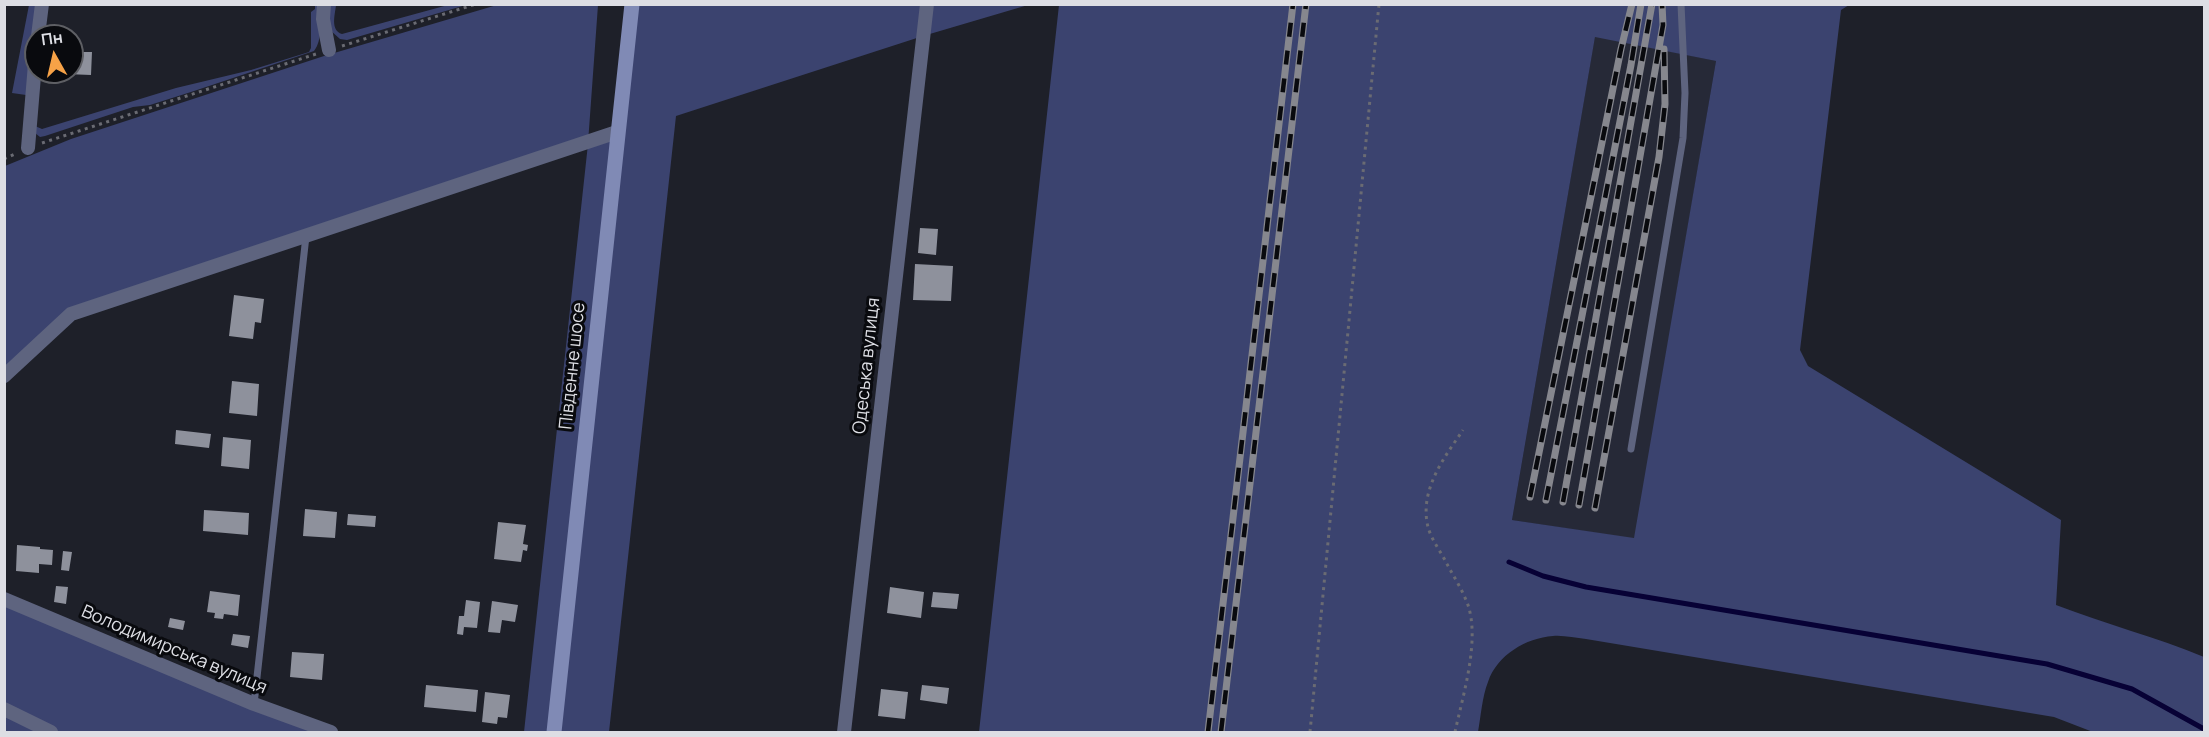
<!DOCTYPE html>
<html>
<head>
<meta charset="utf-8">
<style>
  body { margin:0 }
  #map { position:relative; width:2209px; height:737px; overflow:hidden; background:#1e2029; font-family:Manrope,sans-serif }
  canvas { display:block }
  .frame { position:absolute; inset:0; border:6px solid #dddee4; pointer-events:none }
  .north { position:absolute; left:24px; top:24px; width:60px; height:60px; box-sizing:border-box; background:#090a0e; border:2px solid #5e5f64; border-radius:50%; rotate:352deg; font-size:16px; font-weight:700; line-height:24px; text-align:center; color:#dddee4 }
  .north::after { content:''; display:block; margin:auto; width:21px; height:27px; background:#f6a247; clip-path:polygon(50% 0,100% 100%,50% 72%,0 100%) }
</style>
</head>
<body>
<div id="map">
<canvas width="2209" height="737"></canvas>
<div class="frame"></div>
<div class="north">Пн</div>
</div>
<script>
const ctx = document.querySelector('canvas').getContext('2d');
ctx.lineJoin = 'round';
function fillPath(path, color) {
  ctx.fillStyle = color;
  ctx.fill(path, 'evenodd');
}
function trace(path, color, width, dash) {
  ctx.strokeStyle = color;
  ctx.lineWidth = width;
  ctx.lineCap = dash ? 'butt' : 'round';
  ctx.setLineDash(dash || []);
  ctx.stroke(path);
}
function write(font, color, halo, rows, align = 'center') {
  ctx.font = font + ' Manrope,sans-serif';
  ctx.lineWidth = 6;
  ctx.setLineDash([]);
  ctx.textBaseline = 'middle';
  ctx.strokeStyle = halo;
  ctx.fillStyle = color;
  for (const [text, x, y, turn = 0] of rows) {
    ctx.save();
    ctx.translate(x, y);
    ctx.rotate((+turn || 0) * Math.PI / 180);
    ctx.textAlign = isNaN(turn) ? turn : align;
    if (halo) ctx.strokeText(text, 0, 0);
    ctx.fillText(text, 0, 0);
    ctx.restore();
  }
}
fillPath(new Path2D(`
  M1595,36L1716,61L1635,539L1512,520Z`), '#262937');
fillPath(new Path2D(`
  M29,5H39L26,95L12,93Z
  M315,5H320C320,19 323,40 314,51L191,92L150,105L133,107L45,136L40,137L35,133V126L42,129L176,88L251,70L309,52L311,48V12L315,9Z
  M329,5H336C335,15 330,30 342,34L448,5H466L347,40L340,39L330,30Z
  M497,5H598L588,143L617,132L632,5H1028L923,36L676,116L609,732H524L588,144L71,314L5,376V166L71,139L324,56Z
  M1059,5H1849L1841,10L1800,350L1808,366L2061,520L2056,605C2105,624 2156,637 2204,657V732H2093L2054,717L1586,639C1575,638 1563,635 1553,636C1526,638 1497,655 1488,682C1482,697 1481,716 1478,732H979ZM1595,37L1716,61L1634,538L1512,520Z
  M4,599L331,732H5Z`), '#3b436f');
trace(new Path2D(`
  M1509,562L1543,576L1586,587L2047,664L2132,689L2204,729`), '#070135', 5);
fillPath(new Path2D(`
  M72,52H92L91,75L66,74V72H72Z
  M920,228L938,229L936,255L918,253Z
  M915,264L953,266L951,301L913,300Z
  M234,295L264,299L261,323L255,322L253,339L229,336Z
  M232,381L259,384L257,416L229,413Z
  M176,430L211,434L209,448L175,444Z
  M223,437L251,440L249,469L221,466Z
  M305,509L337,512L335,538L303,536Z
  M204,510L249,513L248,535L203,531Z
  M348,514L376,516L375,527L347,525Z
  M498,522L526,525L523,544L528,545L527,551L523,550L521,562L494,559Z
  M17,545L40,547V549L53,550L52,565L39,564V573L16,571Z
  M63,551L72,552L69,571L61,570Z
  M56,586L68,587L66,604L54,602Z
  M890,587L924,592L921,618L887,613Z
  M210,591L240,595L238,616L224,614L223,619L214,618L215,613L207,612Z
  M933,592L959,594L957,609L931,607Z
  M466,600L480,602L477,628L464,627L463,635L457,634L459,616H464Z
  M492,601L518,605L515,622L502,620L500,633L488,632Z
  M170,618L185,621L183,630L168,627Z
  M233,634L250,636L248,648L231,645Z
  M292,652L324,654L322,680L290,677Z
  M426,685L478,690L476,712L424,707Z
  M922,685L949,688L947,704L920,700Z
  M881,689L908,692L905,719L878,716Z
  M485,692L510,695L507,718L498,717L497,724L482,722Z`), '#8e919c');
trace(new Path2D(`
  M342,46L476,4
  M42,143L316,54
  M4,159L17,153
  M1310,732L1379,4
  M1455,732C1463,695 1480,641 1468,605C1463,591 1454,577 1447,564C1441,552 1431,539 1428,527C1419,490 1444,458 1463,430`), '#6a6b73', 3, [3, 4.5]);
trace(new Path2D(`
  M1631,449L1683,138L1685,93L1681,4
  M254,704L306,236`), '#5e647f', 7);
trace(new Path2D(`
  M324,4L323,19L329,50
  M38,36L42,4
  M28,148L36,52
  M4,376L71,314L617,132
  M4,599L254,704L331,732
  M4,709L51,732
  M844,732L927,4`), '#5e647f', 14);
trace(new Path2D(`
  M554,732L632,4`), '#808ab5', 15);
const rail = new Path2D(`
  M1530,497L1621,49L1632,4
  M1546,500L1631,65L1641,4
  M1563,502L1652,4
  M1579,505L1663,25L1662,4
  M1595,508L1659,157L1665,104L1664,49
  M1208,732L1293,4
  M1221,732L1306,4`);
trace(rail, '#86878e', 7);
trace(rail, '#090a0e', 4.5, [14]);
write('18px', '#dddee4', '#090a0e', [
  ["Південне шосе",573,366,-84],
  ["Одеська вулиця",867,366,-84],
  ["Володимирська вулиця",174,650,23]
]);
</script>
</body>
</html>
